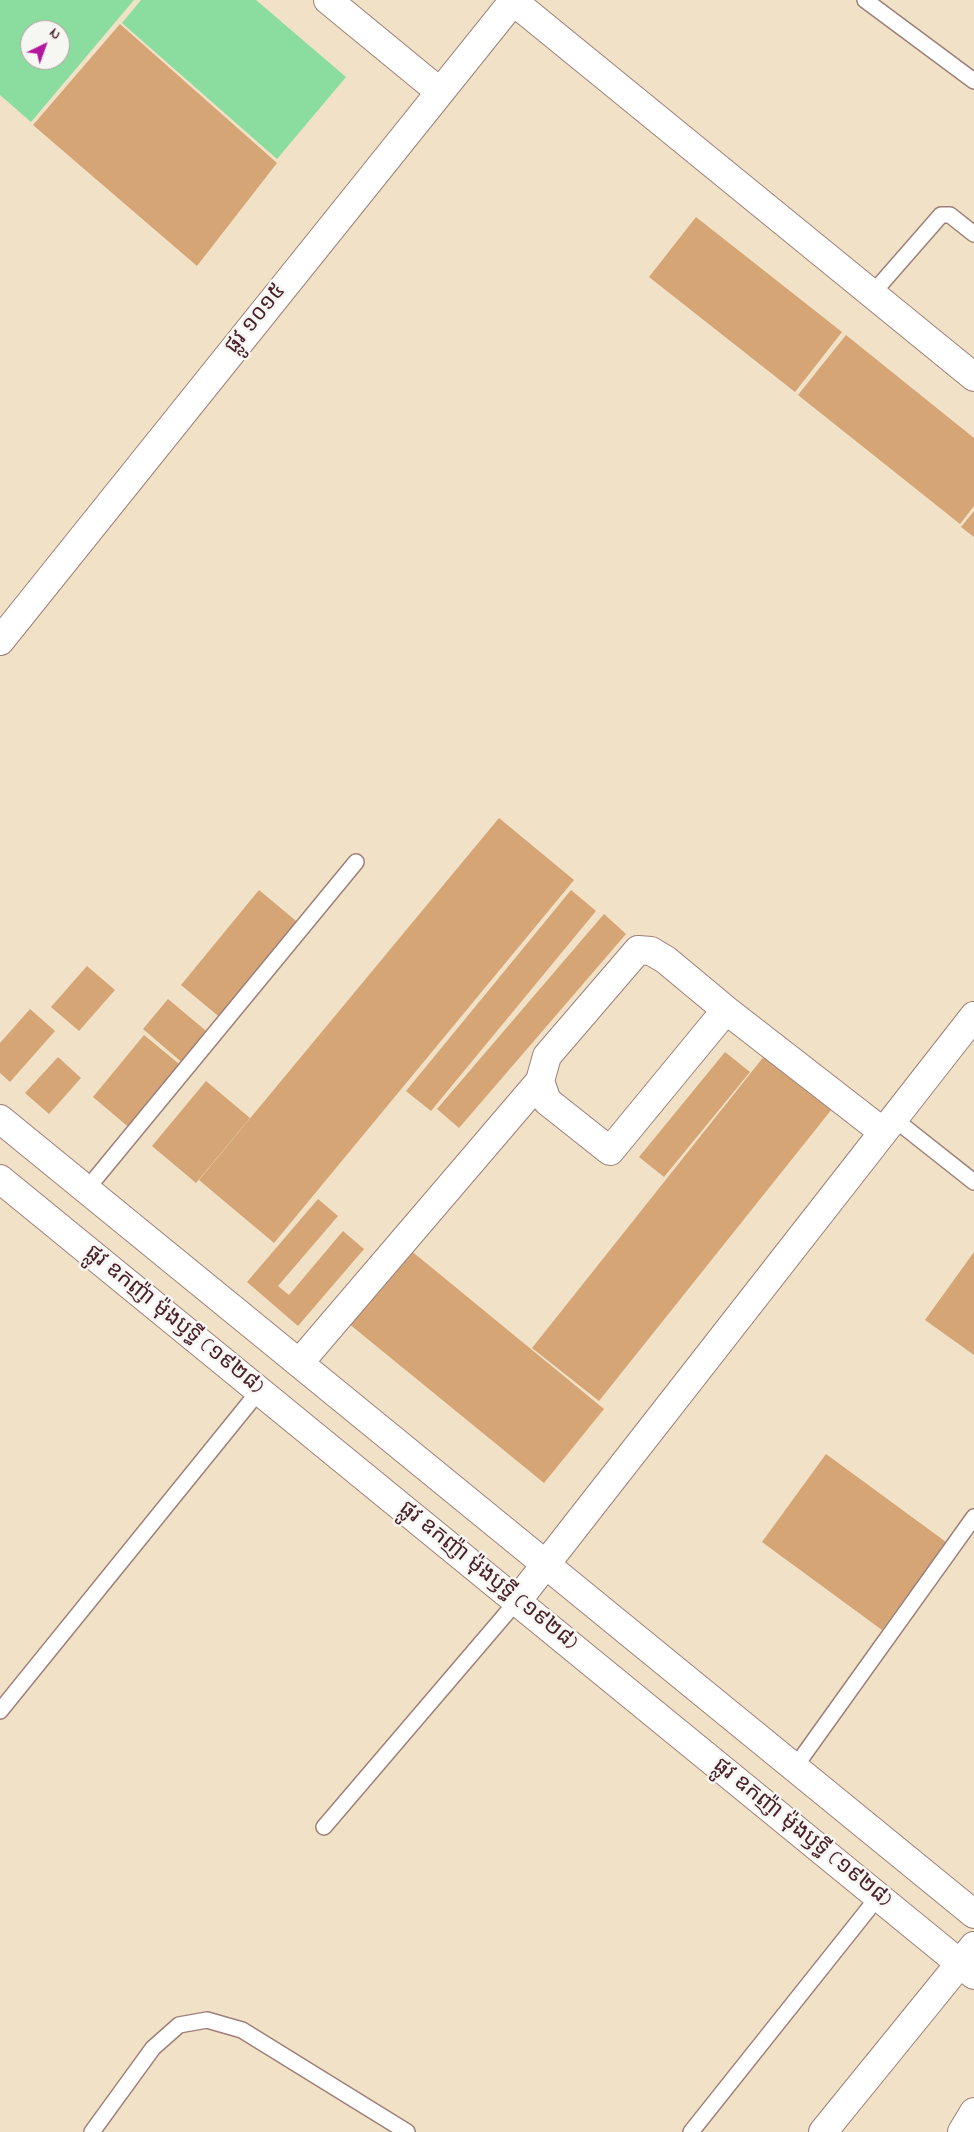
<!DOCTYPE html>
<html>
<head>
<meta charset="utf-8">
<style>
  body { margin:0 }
  #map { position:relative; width:974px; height:2132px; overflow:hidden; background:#f1e1c7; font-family:"Indie Flower",sans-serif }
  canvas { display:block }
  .north { position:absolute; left:20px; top:20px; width:50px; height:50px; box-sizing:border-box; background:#f6f6f2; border:1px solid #b1a0a2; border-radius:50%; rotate:42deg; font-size:14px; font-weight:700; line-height:20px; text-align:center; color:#4a1f2b }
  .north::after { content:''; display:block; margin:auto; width:18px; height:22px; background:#b5179e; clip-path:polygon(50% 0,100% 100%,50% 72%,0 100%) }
</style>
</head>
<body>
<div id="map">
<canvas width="974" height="2132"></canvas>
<div class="north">N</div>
</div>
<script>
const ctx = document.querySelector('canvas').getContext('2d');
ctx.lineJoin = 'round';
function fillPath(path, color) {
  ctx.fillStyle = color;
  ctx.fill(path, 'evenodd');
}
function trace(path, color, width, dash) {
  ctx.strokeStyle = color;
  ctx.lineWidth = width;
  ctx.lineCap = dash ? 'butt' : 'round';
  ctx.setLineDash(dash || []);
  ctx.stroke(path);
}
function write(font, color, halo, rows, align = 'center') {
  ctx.font = font + ' "Indie Flower","Noto Sans Khmer",sans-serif';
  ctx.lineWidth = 5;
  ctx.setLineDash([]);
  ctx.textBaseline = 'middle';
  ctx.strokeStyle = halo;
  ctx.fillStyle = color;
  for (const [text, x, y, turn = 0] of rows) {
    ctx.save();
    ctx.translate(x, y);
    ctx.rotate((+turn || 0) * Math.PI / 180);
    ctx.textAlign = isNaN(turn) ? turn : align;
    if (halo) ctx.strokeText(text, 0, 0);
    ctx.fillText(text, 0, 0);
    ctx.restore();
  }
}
fillPath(new Path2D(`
  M0,0H134L31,122L0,95ZM30,30H60V60H30Z
  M141,0H256L346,77L277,159L122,23Z`), '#8add9e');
fillPath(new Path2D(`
  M120,24L277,163L197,266L33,125Z
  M696,217L842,332L795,392L649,277Z
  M846,335L974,438V506L960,524L798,395Z
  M974,511V537L961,527Z
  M499,818L574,880L274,1243L199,1180Z
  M259,890L301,925L223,1020L181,985Z
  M571,890L596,911L431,1111L406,1091Z
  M604,914L626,934L459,1128L437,1109Z
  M87,966L115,990L79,1031L51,1007Z
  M168,999L211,1035L185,1065L143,1029Z
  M30,1009L55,1031L10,1082L0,1073V1043Z
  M144,1035L184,1068L132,1130L93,1097Z
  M725,1052L750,1072L664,1177L639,1157Z
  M765,1055L832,1109L599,1401L532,1348Z
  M58,1057L81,1078L49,1114L25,1093Z
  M206,1081L250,1118L196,1183L152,1146Z
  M318,1199L338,1216L278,1286L289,1295L343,1231L364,1249L298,1326L247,1282Z
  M409,1249L604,1409L544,1483L348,1323Z
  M974,1252V1355L925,1320Z
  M826,1454L946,1542L882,1630L762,1542Z`), '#d6a575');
const lane = new Path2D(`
  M865,0L974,81
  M872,294L941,215H950L974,234
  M893,1118L974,1182
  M86,1190L356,862
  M0,1711L259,1391
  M795,1767L974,1517
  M324,1827L517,1601
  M92,2132L153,2048L179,2025L207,2020L242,2030L407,2132
  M691,2132L878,1897`);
const street = new Path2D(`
  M328,0L440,92
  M513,1L974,377
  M0,641L514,0
  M726,1010L610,1151L547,1101L540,1081L547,1056L638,950L651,951L666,960L726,1010L883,1132
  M300,1362L540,1081
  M823,2132L974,1946
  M962,2132L974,2112`);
const secondary = new Path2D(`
  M0,1119L974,1914
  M0,1179L974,1975
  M517,1601L974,1016`);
trace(lane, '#9e8079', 18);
trace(street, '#9e8079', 30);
trace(secondary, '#9e8079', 30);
trace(lane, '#fff', 15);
trace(street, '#fff', 28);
trace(secondary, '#fff', 28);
write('22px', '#4a1f2b', '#f6f6f2', [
  ["ផ្លូវ ១០១៥",257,320,-51],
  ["ផ្លូវ ឧកញ៉ា ម៉ុងឫទ្ធី (១៩២៨)",173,1321,39],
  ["ផ្លូវ ឧកញ៉ា ម៉ុងឫទ្ធី (១៩២៨)",487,1577,39],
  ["ផ្លូវ ឧកញ៉ា ម៉ុងឫទ្ធី (១៩២៨)",801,1834,39]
]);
</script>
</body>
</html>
